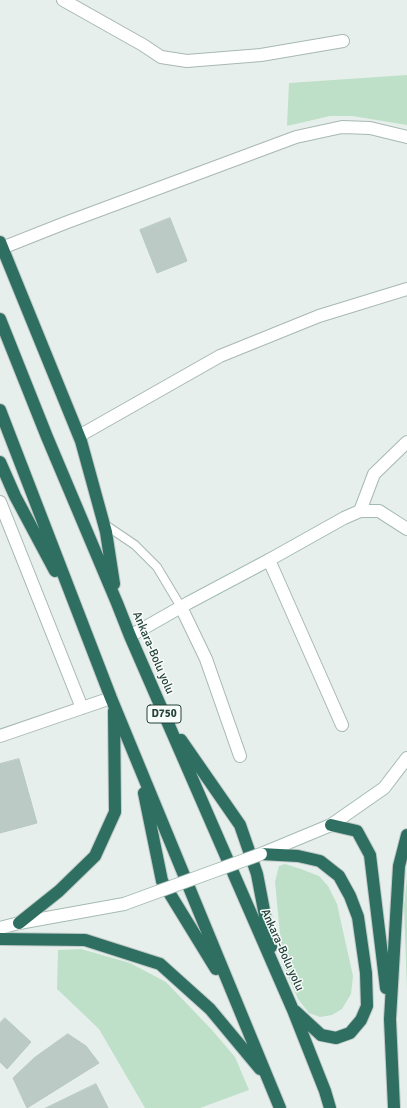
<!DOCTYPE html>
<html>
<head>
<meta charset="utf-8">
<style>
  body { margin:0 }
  canvas { display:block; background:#e6efeb }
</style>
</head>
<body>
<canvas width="407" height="1108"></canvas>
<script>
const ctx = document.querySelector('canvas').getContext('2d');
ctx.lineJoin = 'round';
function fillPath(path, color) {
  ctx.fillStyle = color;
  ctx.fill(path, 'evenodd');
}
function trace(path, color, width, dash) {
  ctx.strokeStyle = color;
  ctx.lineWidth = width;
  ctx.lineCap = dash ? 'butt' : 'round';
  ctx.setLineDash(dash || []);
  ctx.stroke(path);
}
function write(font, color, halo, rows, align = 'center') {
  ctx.font = font + ' Signika,sans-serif';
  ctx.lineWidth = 3;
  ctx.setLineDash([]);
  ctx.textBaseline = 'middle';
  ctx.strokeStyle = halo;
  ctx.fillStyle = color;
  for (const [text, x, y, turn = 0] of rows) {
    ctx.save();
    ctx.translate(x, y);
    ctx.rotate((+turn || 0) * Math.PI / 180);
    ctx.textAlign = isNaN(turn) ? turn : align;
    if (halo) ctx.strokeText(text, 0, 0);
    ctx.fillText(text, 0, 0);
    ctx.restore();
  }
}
fillPath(new Path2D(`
  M407,75V125L352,116H330L287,126L289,83Z
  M285,864L301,869L319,876L328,886L337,904L353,976L351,994L342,1009L332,1015L320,1017L309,1013L298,999L283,965L275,882L279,866Z
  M407,878V990L404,906Z
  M81,949L130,963L166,982L212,1030L235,1057L249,1090L200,1108H145L99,1029L57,989L58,950Z`), '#bfe0c8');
const building = new Path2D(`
  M170,218L187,261L157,273L140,230Z
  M19,759L37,823L0,833V764Z
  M5,1018L31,1042L7,1069L0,1062V1023Z
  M68,1034L86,1046L99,1063L27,1108L13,1078L34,1058Z
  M96,1084L108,1108H46Z`);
fillPath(building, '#bbcac4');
trace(building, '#b8c9c2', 1);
const lane = new Path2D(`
  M104,524L135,545L157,567L181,607`);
const street = new Path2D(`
  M63,0L143,45L161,57L187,61L261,55L343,41
  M2,248L65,223L296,137L342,127L370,128L407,137
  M79,436L220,356L319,316L407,289
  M0,502L82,708
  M360,511L374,474L407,442
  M269,560L342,725
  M181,607L206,659L240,756
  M0,736L111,698`);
const secondary = new Path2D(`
  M130,636L188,603L269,560L344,518L360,511H379L407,529
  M261,854L331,825L384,788L407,758
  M0,928L19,923L124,904`);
const highway = new Path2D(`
  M0,242L81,441L106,532L114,584
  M0,319L47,437L117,603L130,636L293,1010L325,1091L330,1108
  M0,410L111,698L280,1108
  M0,462L15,496L55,571
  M181,740L240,825L257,874L271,947
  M144,793L162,881L216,969
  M331,825L357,831L370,855L386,988
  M261,854L298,856L320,861L339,876L350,896L358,917L366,973L367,1006L361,1020L350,1033L336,1038L321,1035L295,1011
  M19,923L59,891L95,856L115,812L114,711
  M0,939L85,940L160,964L210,1009L260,1069
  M394,1108L390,1019L399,866L407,835`);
trace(lane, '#a8b8b2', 10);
trace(street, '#a8b8b2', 14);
trace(secondary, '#a4bbb3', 14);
trace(highway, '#c2cac8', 14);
trace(lane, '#fff', 8);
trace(street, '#fff', 12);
trace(secondary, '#fff', 12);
trace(highway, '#2f6f62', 12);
const secondaryBridge = new Path2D(`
  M124,904L261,854`);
trace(secondaryBridge, '#a4bbb3', 14, []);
trace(secondaryBridge, '#fff', 12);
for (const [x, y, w] of [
  [164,714,34]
]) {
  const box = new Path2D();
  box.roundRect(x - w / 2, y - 9, w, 18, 3);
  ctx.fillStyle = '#f7fbf9';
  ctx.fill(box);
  trace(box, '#24423a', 1);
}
write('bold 11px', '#24423a', null, [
  ["D750",164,714]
]);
write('12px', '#24423a', '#f7fbf9', [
  ["Ankara-Bolu yolu",153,653,67],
  ["Ankara-Bolu yolu",282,950,66]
]);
</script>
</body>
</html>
